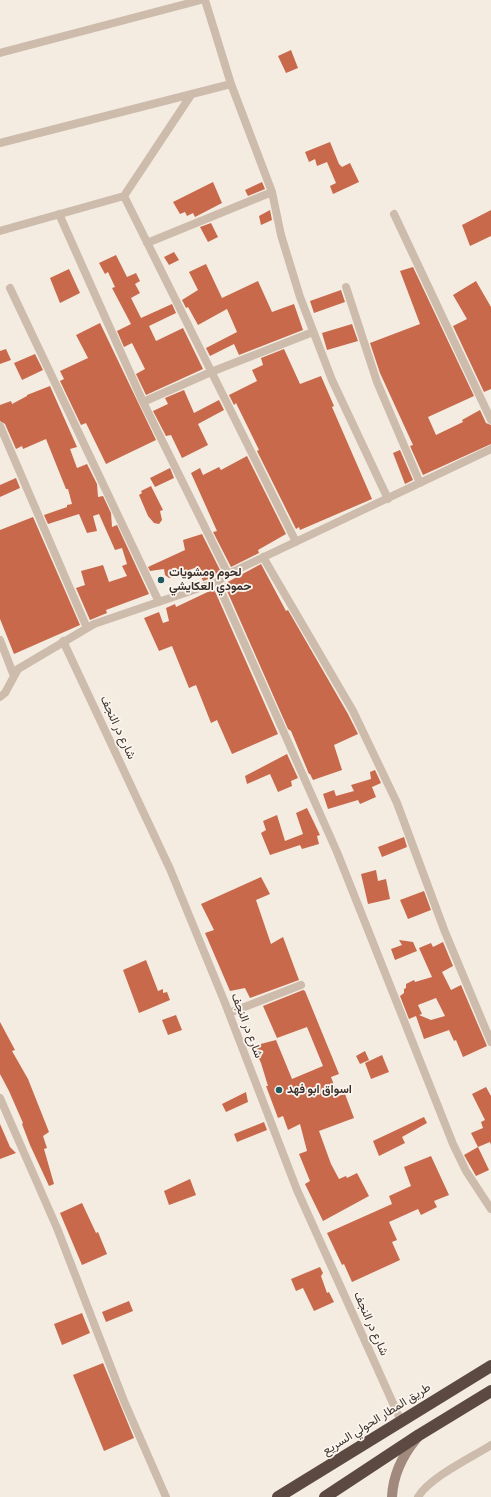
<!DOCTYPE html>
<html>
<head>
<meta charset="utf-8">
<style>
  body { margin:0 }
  canvas { display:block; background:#f4ebe1 }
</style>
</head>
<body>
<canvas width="491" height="1497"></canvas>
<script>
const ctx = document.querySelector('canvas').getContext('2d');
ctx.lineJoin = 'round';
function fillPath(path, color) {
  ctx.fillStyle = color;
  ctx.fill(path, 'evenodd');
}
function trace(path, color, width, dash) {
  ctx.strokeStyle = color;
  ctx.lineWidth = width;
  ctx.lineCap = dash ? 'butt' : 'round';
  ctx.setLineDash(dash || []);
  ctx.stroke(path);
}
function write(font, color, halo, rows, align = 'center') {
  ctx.font = font + ' "Source Sans 3",Vazirmatn,sans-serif';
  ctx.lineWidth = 3.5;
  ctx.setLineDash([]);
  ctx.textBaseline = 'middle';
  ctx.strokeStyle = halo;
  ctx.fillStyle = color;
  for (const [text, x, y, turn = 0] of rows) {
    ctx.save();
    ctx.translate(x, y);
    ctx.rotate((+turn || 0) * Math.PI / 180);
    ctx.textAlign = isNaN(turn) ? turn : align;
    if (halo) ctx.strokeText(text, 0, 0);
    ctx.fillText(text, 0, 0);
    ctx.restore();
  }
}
fillPath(new Path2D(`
  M291,50L298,68L286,73L278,56Z
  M330,142L339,164L342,167L350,163L359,182L333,194L330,186L336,183L327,162L317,166L315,159L309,162L305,152Z
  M213,182L222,203L195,217L193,213L187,216L185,212L180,214L173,202Z
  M262,182L265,189L248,196L245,190Z
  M270,210L272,220L261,225L259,216Z
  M491,210V236L470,246L462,225Z
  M211,223L218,237L208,242L200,227Z
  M174,252L179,260L169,265L164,257Z
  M116,255L127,277L136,273L140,281L135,284L140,293L131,298L141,318L172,304L176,313L149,326L156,341L183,328L203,369L146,395L136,374L145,369L132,343L124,347L117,331L131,324L112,288L115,287L108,272L105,274L99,263Z
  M206,264L222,298L258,281L272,312L294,304L303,330L239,355L234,344L210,356L206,348L237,332L227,309L198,325L188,307L186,308L182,300L198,290L189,272Z
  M413,267L474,396L428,417L436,435L463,422L462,420L480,410L486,423L491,425V444L423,475L410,446L413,445L380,373L370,343L420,324L400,271Z
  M69,269L80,293L60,303L50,278Z
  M476,281L491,307V389L484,392L453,326L467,319L453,295Z
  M341,290L345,302L314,313L310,301Z
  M100,323L156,440L106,464L86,423L81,425L60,381L64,379L60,371L88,358L76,335Z
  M352,324L358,341L327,350L322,333Z
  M6,349L11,360L0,364V351Z
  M284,349L300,384L321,376L334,406L332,407L372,499L300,530L299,527L296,529L257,451L259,450L236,403L234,405L229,395L257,381L252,370L263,365L261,358Z
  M35,354L43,370L22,380L14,363Z
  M50,386L77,447L70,449L77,468L87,464L97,484L98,497L103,496L111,513L112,527L117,525L149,594L106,610L107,613L90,620L76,588L85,585L81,571L103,565L109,582L127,576L122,566L127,564L122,548L115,550L99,514L93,516L97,531L87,533L79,514L48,524L44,515L67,507V505L72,504L68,489H66L46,439L23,449L22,446L16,449L5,424L0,421V405L11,401L12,404L27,396V395Z
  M184,390L194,413L219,400L224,410L198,424L208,445L182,458L171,435L166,436L153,411L168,404L165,398Z
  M400,450L413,480L405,484L393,453Z
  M247,456L286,534L258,550L259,553L231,567L213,532L217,531L191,473L200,468L203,475L219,467L221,470Z
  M170,468L174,478L155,487L150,478Z
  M16,478L20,488L0,497V485Z
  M151,486L163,510L160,511L162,520L159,524L154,523L148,516L139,495L142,493L141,491Z
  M33,517L80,625L14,654L0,619V530Z
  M202,534L221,572L214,577L203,581L197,567L169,578L165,575L164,569L150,571L148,567L185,550L183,540Z
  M261,564L286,611L288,610L348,714L358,734L334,745L342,770L313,780L310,774H309L291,731L288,729L224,584Z
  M214,589L278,734L232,754L217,720L211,723L196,685L189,688L172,646L159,651L144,618L159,612L163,623L169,621L166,608L175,604L176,607Z
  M287,754L298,778L291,781L292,786L278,792L270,774L247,784L245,776Z
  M375,770L381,783L372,787L376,797L360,804L358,800L328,809L323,794L334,790L336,796L354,791L351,785L371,779L370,772Z
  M307,808L320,835L317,836L319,844L302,849L300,845L270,855L261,833L266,830L263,821L277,815L285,841L303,834L296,813Z
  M404,837L407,847L382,857L378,847Z
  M376,870L378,881L386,879L390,899L368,904L361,874Z
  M261,877L270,894L256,900L271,944L283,937L299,980L250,998L245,988L230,991L205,933L214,930L201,904Z
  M424,891L431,910L408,919L400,900Z
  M399,940L413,942L417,951L395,960L391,949L402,945Z
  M443,942L453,966L442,972L451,990L461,985L487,1046L463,1057L456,1040L454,1041L449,1030L424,1039L416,1016L409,1019L400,996L404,993V989L406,988V984L414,980L415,982L432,977L419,948L431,943L433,947ZM436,998L445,1016L431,1020L419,1015L422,1014L418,1005Z
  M146,960L158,991L163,989V993L167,992L170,1000L139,1013L123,970Z
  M303,990L305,991L339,1074L331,1077L338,1096L345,1094L354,1118L319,1131L331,1164L339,1179L346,1176L347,1178L357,1173L369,1196L323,1221L305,1184L310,1181L299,1154L307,1151L300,1124L288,1130L283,1116L278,1118L266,1086H268L261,1063L253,1046L276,1040L292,1079L323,1066L307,1027L277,1038L263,1006Z
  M176,1015L182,1030L168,1035L162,1020Z
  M0,1022L15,1050L12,1051L28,1079L49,1132L43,1136L47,1148L44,1149L54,1184L49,1186L30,1145L22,1124L23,1123L9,1091L0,1074Z
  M365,1051L369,1060L360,1064L356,1056Z
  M382,1055L389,1072L371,1079L365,1063Z
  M486,1087L491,1096V1145L490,1142L478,1147L471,1133L483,1128L481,1122L485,1120L472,1094Z
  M246,1092L248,1102L226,1112L222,1104Z
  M424,1117L427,1123L402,1137L405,1143L379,1156L373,1141Z
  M264,1122L267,1130L237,1142L234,1134Z
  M0,1124L10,1147L16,1153L0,1159Z
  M478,1147L489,1170L476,1176L464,1155Z
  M431,1156L449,1195L434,1201L437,1207L421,1215L418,1209L389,1222L397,1240L392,1242L400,1260L352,1282L344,1264L342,1265L327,1233L392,1204L389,1196L411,1186L404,1167Z
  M190,1179L196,1195L169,1205L164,1191Z
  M82,1203L96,1233L98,1232L107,1254L82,1265L60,1213Z
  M320,1267L323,1273L321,1276L327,1293L329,1292L334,1302L314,1311L303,1288L296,1291L291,1279Z
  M129,1301L133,1311L106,1322L102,1312Z
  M82,1313L90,1333L62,1345L54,1324Z
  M103,1363L134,1438L104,1451L73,1375Z`), '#c8694b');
trace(new Path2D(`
  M205,0L231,84L272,192L281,235L300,297L332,380L388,499
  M0,53L201,0
  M0,143L231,84
  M124,196L296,542
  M59,214L143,402L228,574
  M394,214L491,420
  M0,231L124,196L191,95
  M147,243L272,192
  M346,287L377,382L420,483
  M10,288L159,602
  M143,402L211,372L313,332
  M0,426L87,628
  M491,449L228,574L217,582L337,852L453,1144L466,1171L491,1209
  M263,557L353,711L397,803L445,932L491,1042
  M0,640L14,676
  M63,641L170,869L225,1003L297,1190L401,1421
  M0,697L5,693L18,669L94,624L217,582
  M229,1013L301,985
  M0,1098L57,1228L124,1401L166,1497
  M418,1497C430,1477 471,1458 491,1445`), '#cdbbac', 8);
trace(new Path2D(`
  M392,1497C393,1476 403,1455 416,1439`), '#a18a7d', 10);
trace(new Path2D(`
  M278,1497L491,1366
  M325,1497L419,1435L491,1391`), '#5c4a42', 12);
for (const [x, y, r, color] of [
  [161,580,4,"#1f5a5e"],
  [279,1090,4,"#1f5a5e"]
]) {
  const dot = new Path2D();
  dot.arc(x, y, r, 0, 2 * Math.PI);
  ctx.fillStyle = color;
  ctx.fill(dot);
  trace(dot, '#fbf5ee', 1.5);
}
write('bold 12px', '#3b302b', '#fbf5ee', [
  ["لحوم ومشويات",169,573],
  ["حمودي العكايشي",169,587],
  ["اسواق ابو فهد",287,1090]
], 'left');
write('12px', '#3b302b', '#fbf5ee', [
  ["شارع در النجف",117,728,65],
  ["شارع در النجف",246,1026,69],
  ["شارع در النجف",370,1324,66],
  ["طريق المطار الحولي السريع",377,1420,-32]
]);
</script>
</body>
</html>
